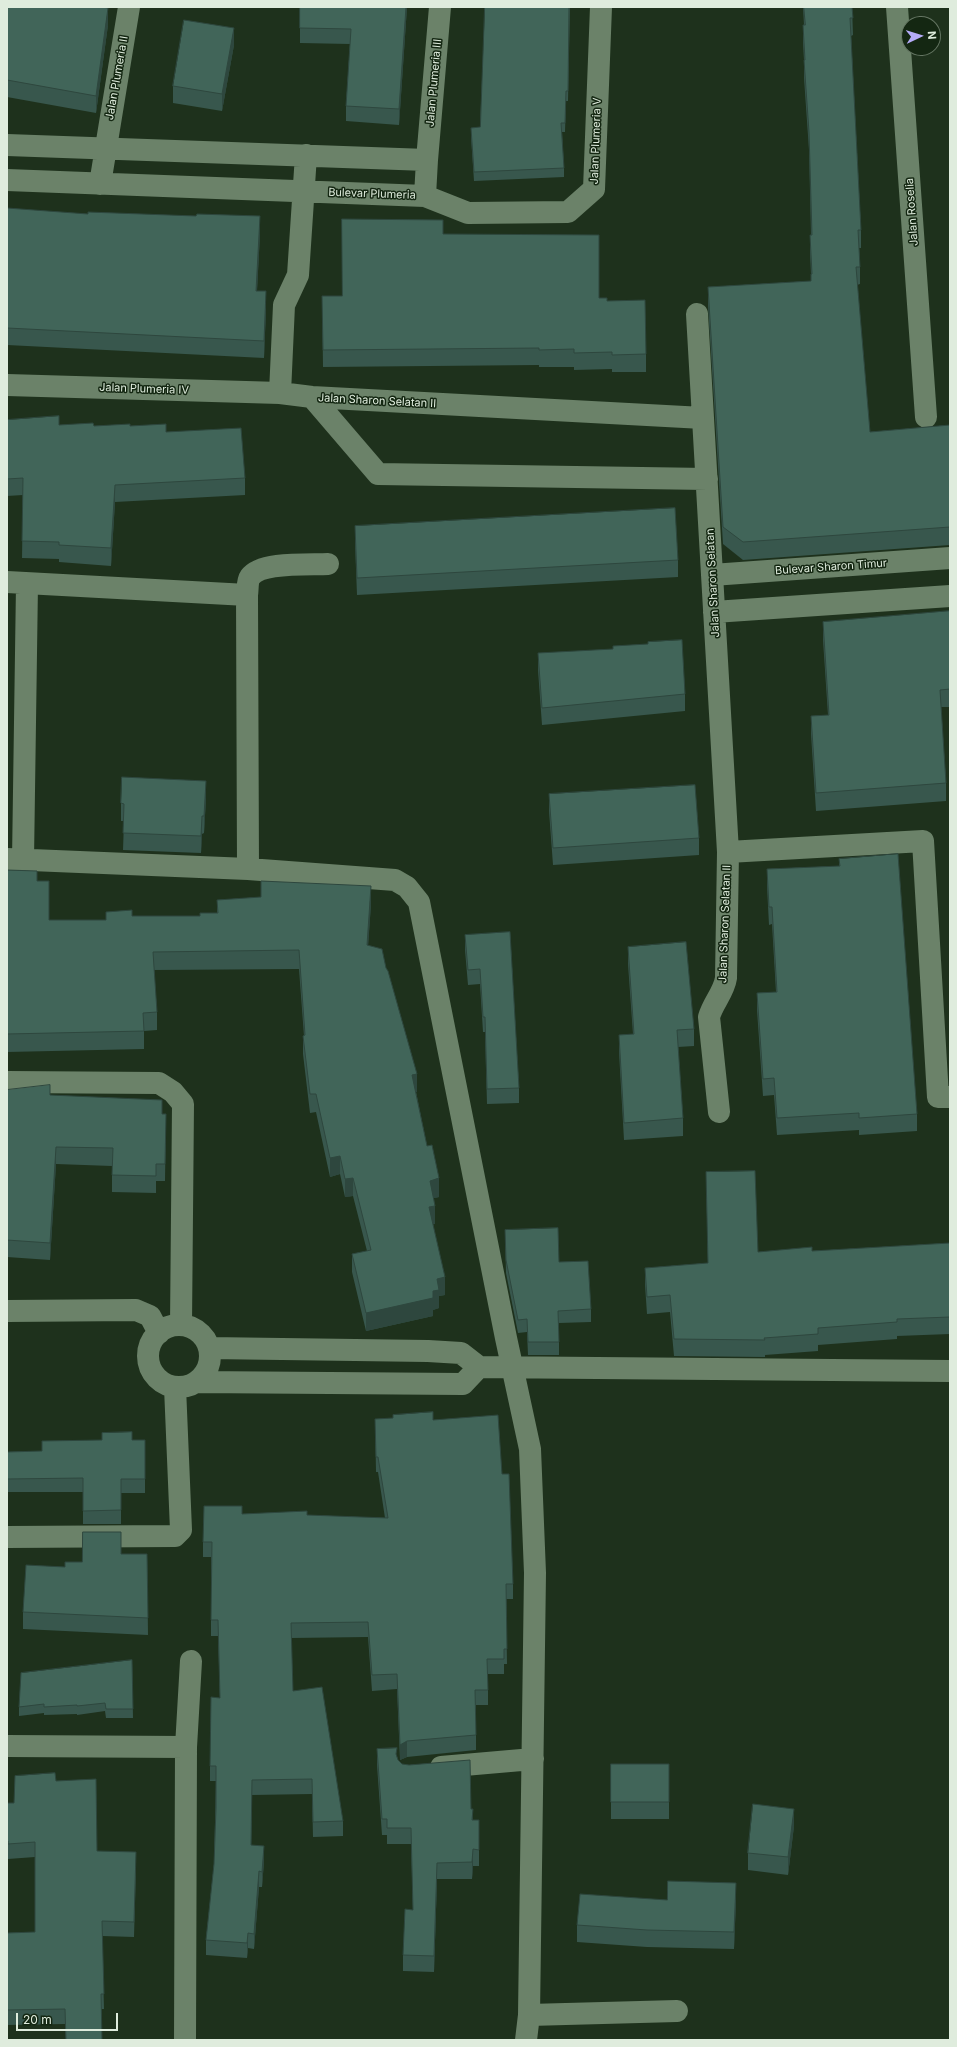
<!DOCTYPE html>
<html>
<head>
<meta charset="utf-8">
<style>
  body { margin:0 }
  #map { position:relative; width:957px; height:2047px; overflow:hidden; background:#1e311c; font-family:Inter,sans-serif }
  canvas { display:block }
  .frame { position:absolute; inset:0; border:8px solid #dfecdd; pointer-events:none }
  .north { position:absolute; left:901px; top:16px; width:40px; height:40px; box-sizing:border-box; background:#142712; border:1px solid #657663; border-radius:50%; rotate:86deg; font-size:11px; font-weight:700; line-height:16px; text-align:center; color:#dfecdd }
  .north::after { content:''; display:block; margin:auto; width:14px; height:18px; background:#b5acf8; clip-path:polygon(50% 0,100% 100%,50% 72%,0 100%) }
  .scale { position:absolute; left:16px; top:2013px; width:102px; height:18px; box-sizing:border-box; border:2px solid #dfecdd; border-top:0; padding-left:5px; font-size:12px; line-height:14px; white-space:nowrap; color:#dfecdd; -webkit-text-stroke:3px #142712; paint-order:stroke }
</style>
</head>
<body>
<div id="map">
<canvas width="957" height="2047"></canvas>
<div class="frame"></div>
<div class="north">N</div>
<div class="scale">20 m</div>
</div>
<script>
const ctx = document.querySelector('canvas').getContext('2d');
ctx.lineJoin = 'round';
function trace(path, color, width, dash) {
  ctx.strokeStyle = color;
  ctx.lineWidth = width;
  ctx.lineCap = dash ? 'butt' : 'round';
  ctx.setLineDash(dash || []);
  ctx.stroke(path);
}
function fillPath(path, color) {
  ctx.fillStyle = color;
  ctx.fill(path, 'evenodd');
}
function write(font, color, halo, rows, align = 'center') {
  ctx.font = font + ' Inter,sans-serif';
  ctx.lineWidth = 3;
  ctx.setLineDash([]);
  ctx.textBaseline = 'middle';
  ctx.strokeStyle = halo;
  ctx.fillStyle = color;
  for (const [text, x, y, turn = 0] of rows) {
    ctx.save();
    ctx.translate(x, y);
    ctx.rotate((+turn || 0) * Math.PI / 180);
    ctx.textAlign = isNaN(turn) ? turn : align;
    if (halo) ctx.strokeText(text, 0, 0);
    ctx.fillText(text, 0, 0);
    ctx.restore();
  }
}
trace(new Path2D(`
  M897,7L926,417
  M7,145L427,160L425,196
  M306,155L298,275L284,305L280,393L312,397L703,418
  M427,160L440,7
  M7,180L425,196L468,213L568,212L594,189L601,7
  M100,184L129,7
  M697,314L728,852L726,978C724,992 713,1003 709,1017L719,1112
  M7,385L280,393
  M312,397L378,474L707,479
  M712,575L950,558
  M7,582L247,595
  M714,612L950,596
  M728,852L923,841L938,1097H950
  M7,859L248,869L395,880L407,887L419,902L506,1338L530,1449L535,1573L529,2015L526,2040
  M23,860L27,584
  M248,869L247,595C248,590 247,581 250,577C261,561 310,565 328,564
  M7,1082L159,1083L173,1092L183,1104L181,1325
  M7,1311L136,1310L150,1316L159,1333
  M148 1356a31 31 0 1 1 62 0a31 31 0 1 1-62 0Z
  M209,1348L428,1351L461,1353L479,1367L950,1371
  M196,1382L463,1384L479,1367
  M7,1537L175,1536L181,1530L175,1387
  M7,1746L186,1747
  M441,1767L533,1759
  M529,2015L677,2011
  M185,2040L186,1747L191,1661`), '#6b8269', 22);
fillPath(new Path2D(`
  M7,7L108,25L96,113L7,97Z
  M300,7H407L399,125L346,121V106L350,44L300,43Z
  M570,7L568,101H566L565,132H562L564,168V177L474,181L471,137V128L480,127Z
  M803,7H852L853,35L851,36L861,230V248H859L860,267V284L857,285L870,432L950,425V545L743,560L723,544L708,305V287L811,281V274L810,253V235H811L809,150L804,78V60L803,43V25H804Z
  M234,45L222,111L173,103V86Z
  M7,208L260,234L257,291L266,309L264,358L7,345Z
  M443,234L607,301L646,354V372H612V369L574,370V367H539V365L323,367L322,296H342Z
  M7,420L59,425L94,426H130L166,432L245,478V495L115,502L111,566L59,562V559L22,558L23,495L7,496Z
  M355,526L678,560V577L357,595L355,543Z
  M950,611V707H941L946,783V801L816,811L811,734V716L828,715L823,640V622Z
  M538,653L685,694V711L542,725L538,670Z
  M549,794L699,838V855L553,865L549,811Z
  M206,798L204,833L202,834L201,853L123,850L124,821H121V803Z
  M839,859L917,1114V1131L859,1135V1130L777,1135L774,1095L763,1096L757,1010V993L776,992L772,924L769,925L767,886V869L839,866Z
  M7,870L37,881L49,920H106L132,916H200L217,913V900L261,897V881L371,904L368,945L386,968L417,1092H416L427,1146L439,1197L434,1198L435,1224H433L445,1295L439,1296V1308L433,1310V1316L366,1331L352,1272V1254L367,1251L353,1196L345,1197L340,1174L330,1177L316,1112L310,1113L303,1054V1036H304L299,969L154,970L157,1012V1030L144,1031V1049L7,1052Z
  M510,932L519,1088V1103L487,1104L485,1032H483L480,984L468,985L465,950V935Z
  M628,947L694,1029V1046L678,1047L683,1118V1136L624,1140L619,1052V1035L633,1034L628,964Z
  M7,1090L50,1095L162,1114H166L165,1181H156V1193L112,1192V1166L56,1164L50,1260L7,1257Z
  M706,1172L758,1252L812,1251L950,1243V1334L897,1336V1339L818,1345V1351L765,1355V1357L674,1356L670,1312L647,1314L645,1285V1268L708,1263Z
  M505,1230L591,1309V1322L559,1323V1355H528L527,1332L518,1333L506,1273Z
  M375,1419L433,1420L502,1474L513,1584V1599H506L507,1664H504V1674H488V1705H476V1750L407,1757L400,1760L397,1689L372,1691L368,1637L291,1638L293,1691L343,1821V1836L313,1837L312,1794L252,1795L251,1845L264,1861L262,1887H259L254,1949L248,1948L247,1958L206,1955V1940L214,1864L216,1781H210V1766L220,1698L218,1636H211V1557H203V1542L242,1514L307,1515L385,1518L378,1472H376Z
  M132,1440H145V1493H121V1524H83V1492H7V1452L42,1451Z
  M121,1554H147L148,1635L23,1629V1612L65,1567L82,1562Z
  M132,1660L133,1718H106L105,1711L77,1715V1714L44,1715V1713L19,1716V1707Z
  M377,1749L397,1757L398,1760L402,1764L471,1809L473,1820H479V1866H473L472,1879H437L434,1972L403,1971V1955L413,1910L411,1844H387V1835H382L377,1765Z
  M611,1764H669V1819H611Z
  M56,1781L97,1851L136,1867L134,1937L102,1936L104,2009H101L102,2040H66L65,2024L7,2025V1933L35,1932V1857L8,1859V1855H7V1803H14Z
  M794,1826L788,1875L748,1870V1853Z
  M667,1900H736L734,1949L647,1947L577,1942V1925Z`), '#38574d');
fillPath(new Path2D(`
  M406,7H407L399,125V109Z
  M108,8V25L96,113V96Z
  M234,28V45L222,111V94Z
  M260,216V234L256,308V291Z
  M266,291V309L264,358V341Z
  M115,485V502L111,566V548Z
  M206,781V798L204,833V816Z
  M202,816V834L201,853V836Z
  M371,886V904L367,963V945Z
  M417,1074V1092L412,1093V1075Z
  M56,1147V1164L50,1260V1243Z
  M340,1156V1174L330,1177V1158Z
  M353,1178V1196L345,1197V1179Z
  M439,1178V1197L430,1199V1181Z
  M435,1206V1224L429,1225V1207Z
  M445,1277V1295L439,1296V1308L433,1310V1316L366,1331V1313L433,1291L437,1279Z
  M407,1741V1757L400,1760V1745Z
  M252,1780V1795L251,1860V1845Z
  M794,1809V1826L788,1875V1857Z
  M264,1846V1861L262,1887V1872Z
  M473,1849V1866L472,1879V1862Z
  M437,1863V1879L434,1972V1956Z
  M259,1871V1887L254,1949V1934Z
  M736,1883V1900L734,1949V1932Z
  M248,1933V1948L247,1958V1943Z`), '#2e473e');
const building = new Path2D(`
  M7,7H102L108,8L96,96L7,80Z
  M300,7H406L399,109L346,106L351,29L300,28Z
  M485,7H569L568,91H566L565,123H561L564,168L474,172L471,128L480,127Z
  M804,7H852L853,18H850L861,230H858L860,267H856L870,432L950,425V527L743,542L723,527L708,287L811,281V274H812L810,235H812L809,132L804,60H805L803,25H805Z
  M184,20L234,28L222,94L173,86Z
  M7,208L88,214V212L196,216L197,214L260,216L256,291H266L264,341L7,328Z
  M342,219L443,220V234L599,235V298H607V301L645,300L646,354L612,355V352L574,353V349L539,350V348L323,350L322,296H342Z
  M59,416V425L93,423L94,426L130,424V426L166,424V432L241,428L245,478L115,485L111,548L59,545V542L22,541L23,478L7,479V420Z
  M675,508L678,560L357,578L355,526Z
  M950,611V689L940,690L946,783L816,793L811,716L829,715L823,622Z
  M682,640L685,694L542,708L538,653L613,649V646L648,644V642Z
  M122,777L206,781L204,816H202L201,836L123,833L124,804L121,803Z
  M695,785L699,838L553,848L549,794Z
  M898,854L917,1114L859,1118V1113L777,1118L774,1078L763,1079L757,993L777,992L772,907H769L767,869L840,866L839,859Z
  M7,870L37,871V881H49V920H106V912L132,910V916H200V913H218L217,900L261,897V881L371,886L367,945L382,949L386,968L388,971L417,1074L412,1075L427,1146L432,1145L439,1178L430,1181L435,1206L429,1207L445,1277L437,1279L439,1290L433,1291V1298L366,1313L352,1254L371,1250L353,1178L345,1179L340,1156L330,1158L316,1094H310L303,1036L305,1035L299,950L153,952L157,1012L143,1013L144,1031L7,1034Z
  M510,932L519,1088L487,1089L485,1017H483L480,969L468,970L465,935Z
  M686,942L694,1029L677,1030L683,1118L624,1123L619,1035L634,1034L628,947Z
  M50,1085V1095L162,1100V1114H166L165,1164H156V1176L112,1175L113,1148L56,1147L50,1243L7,1240V1090Z
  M755,1171L758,1252L812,1247V1251L950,1243V1317L897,1319V1322L818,1328V1334L764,1338L765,1340L674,1339L670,1295L647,1297L645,1268L708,1263L706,1172Z
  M558,1228L559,1262L588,1261L591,1309L558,1311L559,1342H528L527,1319L518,1320L506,1260L505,1230Z
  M433,1412V1420L498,1415L502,1474H509L513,1584H506L507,1649H504V1659H487L488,1690H475L476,1735L407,1741L400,1745L397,1674L372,1675L368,1622L291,1623L293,1691L322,1687L343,1821L313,1822L312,1779L252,1780L251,1845L264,1846L262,1872L259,1871L254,1934L248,1933L247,1943L206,1940L214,1864L216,1808V1766H210L211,1697L220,1698L218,1620H211L212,1542H203L204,1506H242V1514L307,1511V1515L388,1518L378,1457H376L375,1419L393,1418V1415Z
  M132,1432V1440H145V1479H121V1510L83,1511V1478L7,1479V1452L42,1451V1441L102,1440V1433Z
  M83,1532H121V1554H147L148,1618L23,1612L26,1565L65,1567V1562H82Z
  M132,1660L133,1709H106L105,1703L77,1706V1705L44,1707V1704L19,1707L21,1673Z
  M397,1748L396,1754L398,1760L402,1764L409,1765L470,1760L471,1809H473L472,1820H479V1850L473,1849L472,1862L437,1863L434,1956L403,1955L405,1909L413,1910L411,1828H387V1819H382L377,1749Z
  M611,1764H669V1802H611Z
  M55,1773L56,1781L96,1779L97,1851L136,1852L134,1922L102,1921L104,1994H101L102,2040H66L65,2009L7,2010V1933L35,1932V1842L8,1844V1841H7V1803H14L15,1776Z
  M753,1804L794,1809L788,1857L748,1853Z
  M668,1881L736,1883L734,1932L647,1930L577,1925L580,1894L667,1900Z`);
fillPath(building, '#416559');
trace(building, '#2e473e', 1);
write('11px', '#dfecdd', '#142712', [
  ["Jalan Plumeria II",117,78,-80],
  ["Jalan Plumeria III",434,83,-85],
  ["Jalan Plumeria V",596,141,-88],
  ["Bulevar Plumeria",372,194,2],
  ["Jalan Roselia",912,212,-94],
  ["Jalan Plumeria IV",144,389,2],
  ["Jalan Sharon Selatan II",377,401,3],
  ["Bulevar Sharon Timur",831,567,-4],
  ["Jalan Sharon Selatan",713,583,-93],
  ["Jalan Sharon Selatan II",725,924,-88]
]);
</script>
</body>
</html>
